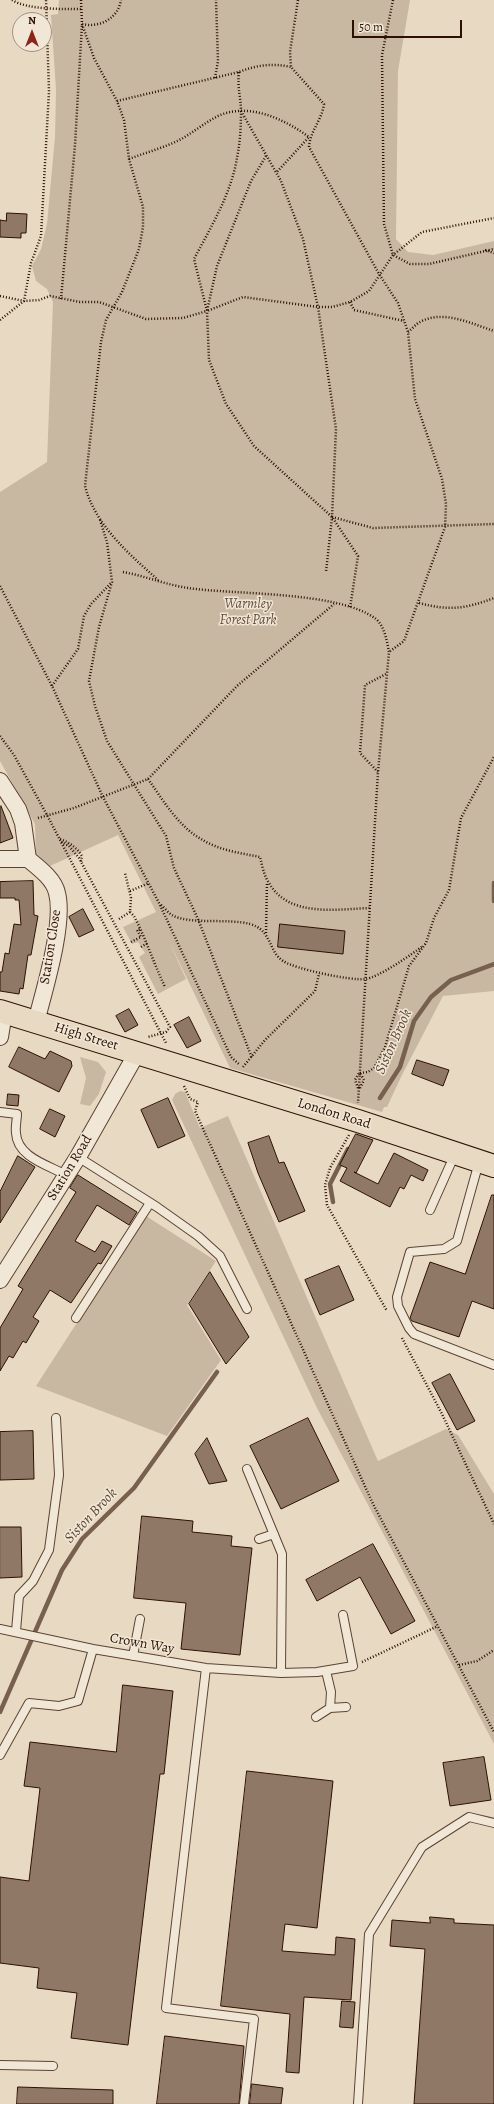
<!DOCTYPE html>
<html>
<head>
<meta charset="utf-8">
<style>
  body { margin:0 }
  #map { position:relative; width:494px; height:2104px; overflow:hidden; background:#e8dac2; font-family:Alegreya,serif }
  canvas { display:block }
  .north { position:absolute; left:12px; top:12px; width:40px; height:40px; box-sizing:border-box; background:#f0e7d7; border:1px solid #a29182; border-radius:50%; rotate:0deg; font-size:11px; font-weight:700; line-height:16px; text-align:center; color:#2e1003 }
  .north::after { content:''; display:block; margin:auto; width:14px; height:18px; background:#8f2418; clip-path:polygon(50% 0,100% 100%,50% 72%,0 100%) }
  .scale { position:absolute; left:352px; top:20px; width:110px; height:18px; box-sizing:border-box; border:2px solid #2e1003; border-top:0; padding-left:5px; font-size:12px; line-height:14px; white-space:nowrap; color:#2e1003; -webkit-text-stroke:3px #f0e7d7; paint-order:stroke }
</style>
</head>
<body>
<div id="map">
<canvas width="494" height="2104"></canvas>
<div class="north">N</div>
<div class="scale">50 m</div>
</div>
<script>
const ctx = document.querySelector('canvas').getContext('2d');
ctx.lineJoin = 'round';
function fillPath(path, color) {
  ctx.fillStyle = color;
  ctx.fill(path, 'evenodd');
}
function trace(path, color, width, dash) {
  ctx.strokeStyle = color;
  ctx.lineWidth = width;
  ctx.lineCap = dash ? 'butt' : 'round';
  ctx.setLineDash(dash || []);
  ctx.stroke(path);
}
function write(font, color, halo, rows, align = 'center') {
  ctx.font = font + ' Alegreya,serif';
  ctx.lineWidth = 3;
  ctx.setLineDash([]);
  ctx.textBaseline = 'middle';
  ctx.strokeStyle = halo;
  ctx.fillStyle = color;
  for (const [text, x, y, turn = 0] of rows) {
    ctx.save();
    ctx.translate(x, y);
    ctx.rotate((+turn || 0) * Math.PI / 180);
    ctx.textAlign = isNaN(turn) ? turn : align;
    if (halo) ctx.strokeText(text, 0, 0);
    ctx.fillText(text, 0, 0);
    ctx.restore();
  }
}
fillPath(new Path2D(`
  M59,0H410L398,71L396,239L408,252L433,255L494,241V991L443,996L402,1075L387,1107H384L382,1112L230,1068L169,941L186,979L158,994L139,957L145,953L138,942L132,944L123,927L156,912L118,835L50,866L36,854L35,824L0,761V492L47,462L53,302L47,289L36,281L32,266L41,249L47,224L55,137L56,90L51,15L58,14Z
  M80,1057L98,1062L106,1072L99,1094L90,1106L80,1104L86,1078Z
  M180,1091L185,1092L200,1128L228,1116L378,1461L446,1429L458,1435L494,1494V1744L317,1408L172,1100L175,1094Z
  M146,1216L216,1261L187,1305L221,1360L167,1436L36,1386Z`), '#c8b8a2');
trace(new Path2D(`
  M494,883V901
  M380,1098L400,1067L414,1021L431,997L451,980L494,964
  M333,1202L330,1184L348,1149
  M0,1712L62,1570L82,1539L134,1488L217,1372`), '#78604f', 4.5);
const building = new Path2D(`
  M7,213L27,214L26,233H21V238L0,237V220L6,221Z
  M1,806L13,838L0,843V807Z
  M33,881L34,915L38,916L31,955H28L23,989L20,988L19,994L0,991V972H2L5,953L9,954L14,924L21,925L19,900H15V898H0V882Z
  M83,909L94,930L79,937L69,917Z
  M280,924L345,931L343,954L278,947Z
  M129,1009L138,1025L125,1032L116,1016Z
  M189,1017L201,1041L187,1048L174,1025Z
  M19,1047L45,1059L50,1051L71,1061L72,1066L59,1092L9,1067Z
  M417,1060L449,1070L443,1086L412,1074Z
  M8,1094L19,1095L18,1106L7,1105Z
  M168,1098L185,1136L158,1148L141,1110Z
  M50,1109L65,1116L55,1137L40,1129Z
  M356,1134L373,1140L356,1173L354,1172L378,1184L394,1153L428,1170L423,1181L411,1175L404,1189L400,1187L390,1207L340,1181L347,1168L340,1165Z
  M269,1136L279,1163L284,1162L305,1211L279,1222L258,1173L248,1143Z
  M18,1156L35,1167L0,1223V1192Z
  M78,1175L137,1212L129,1225L97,1205L75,1241L95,1252L102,1241L112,1246L101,1264L98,1263L71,1303L50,1290L33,1317L39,1321L26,1343L23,1341L13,1358L9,1356L0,1371V1328L23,1289L18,1286L76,1192L70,1188Z
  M492,1195H494V1309L472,1301L459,1337L412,1321L410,1318L430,1262L465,1274Z
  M339,1266L354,1300L320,1315L305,1280Z
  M210,1272L249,1337L226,1364L189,1304Z
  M450,1374L475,1421L457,1430L432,1383Z
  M308,1418L339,1481L281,1509L250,1446Z
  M33,1431L34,1479L0,1480V1432Z
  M207,1438L227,1481L209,1484L195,1454Z
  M142,1516L193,1521L192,1532L232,1536L231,1546L252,1548L240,1655L181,1649L186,1603L134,1598Z
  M0,1527H21L22,1577L0,1578Z
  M373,1544L415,1621L391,1634L360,1577L317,1601L306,1580Z
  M123,1685L173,1691L164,1774H160L128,2045L71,2038L77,1993L37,1988L39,1968L0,1963V1877L29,1881L40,1788L24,1786L30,1742L116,1752Z
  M484,1757L491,1800L450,1806L443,1763Z
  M247,1771L333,1781L317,1928L285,1924L282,1951L335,1955L336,1937L355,1939L351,2000L304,1997L299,2073L286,2072L290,2014L221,2006Z
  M430,1917L454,1919V1923L494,1925V2104H414L425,1949L390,1946L392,1920L430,1923Z
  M342,2001L355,2002L353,2028L340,2027Z
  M165,2036L244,2046L239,2104H157Z
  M252,2084L283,2088L281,2104H250Z
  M18,2087L113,2090V2104H17Z`);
fillPath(building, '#8f7966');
trace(building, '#2e1003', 1);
const lane = new Path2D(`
  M0,1112L17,1114C17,1120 15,1127 16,1133C17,1157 48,1165 66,1175
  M78,1157L157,1207L198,1236L220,1256L247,1309
  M479,1162L457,1241L444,1249L410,1252L397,1297L398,1306L409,1328L414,1334L494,1365
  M430,1210L455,1154
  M76,1318L150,1203
  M247,1469L282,1554L281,1673
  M259,1539L274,1534
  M0,1629L93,1649L206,1668L281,1673L317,1672L353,1666L343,1615
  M16,1631L19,1596L33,1581L49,1550L59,1475L56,1418
  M133,1656L140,1619
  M206,1668L166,2008L254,2019L244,2104
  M330,1708L346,1707
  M316,1717L330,1708L331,1692L326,1671
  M0,1755L29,1703L59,1706L78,1701L93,1649
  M0,2065L53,2066
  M358,2104L369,1934L422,1847L469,1817L494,1823`);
const street = new Path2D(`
  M0,781L18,809L23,823L28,859
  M0,859H28C39,868 54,879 57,893C65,923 44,991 36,1022
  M0,1037L4,1012
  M0,1280L78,1157L137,1053`);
const primary = new Path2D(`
  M0,1011L358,1121L494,1166`);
trace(lane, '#5c4233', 10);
trace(street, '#5c4233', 18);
trace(primary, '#2e1003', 24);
trace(new Path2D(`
  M12,0C28,10 62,9 81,9
  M81,0L82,24L94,58L117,101L124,120L129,159L143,207V227L139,249L122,292L106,320L101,342L85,486C95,525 129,554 158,580
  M298,0L290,52L291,67L324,104C322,120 310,131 309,147L379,274L398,303L408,332L415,399L442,479L446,504L445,527L404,641L389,652
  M393,0L382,55L384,224L393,255L410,264H429L494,249
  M239,72C237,88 241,97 241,112C241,127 240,143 237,158C231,194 211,227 194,259L207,311L209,360L226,404L254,446L332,517L358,556L350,608
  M215,78L218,61L216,0
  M117,101L239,72C256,65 273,63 291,67
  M241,111L281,181L303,239L318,307L336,429L332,517L326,572
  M266,156L251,181L217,266L207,311L243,297L318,307H332L350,302L369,291L393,255L422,232L494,218
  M129,159C147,152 167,147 183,138C195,131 206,122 218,116C249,102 284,119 309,137L276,173
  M485,250L494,253
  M0,296L24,301L39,300L50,296L80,302H99L146,319L183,318L207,311
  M61,299L75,145L82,24C99,28 118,19 121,0
  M350,302L354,310L404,321
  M0,320L24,301L31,263L41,236L49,91L46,0
  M408,332C412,329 416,324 420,322C443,309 472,324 494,331
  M332,517L373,528L494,524
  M100,520L107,542L112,582L99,627L89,681L95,706L107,741L166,836L174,868L198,919L252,1058
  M123,572C145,576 167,585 188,588C236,595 339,591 376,619C385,627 387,642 389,652L378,772L358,1103
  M0,586L52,686L103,797L159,903L231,1057L240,1065
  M419,603C449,611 465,609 494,598
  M52,686L78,649L84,616L91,604L111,583
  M0,736L14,755L47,815L166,1043
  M378,772L360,753L365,685L386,674
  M148,779C163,800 178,826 201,839C218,850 240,853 260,857C262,865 264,876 269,883C289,918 337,909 371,908
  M38,818L74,808L148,779L237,686L334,604
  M60,839C70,843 76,847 82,856L81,862
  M61,842L69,846L79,858L170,1027L166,1032L148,1037
  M130,891L149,883
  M161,905C165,908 168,913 172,915C189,925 229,918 250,924C272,930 268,951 283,961C295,969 351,981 365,979C378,978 412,954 423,946
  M130,912L134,916C146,939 154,964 165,987
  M119,919L130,912L131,898L125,873
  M266,933L267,882
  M131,942L141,937L137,930L141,929
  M141,947L148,943
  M243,1067L265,1040L315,991L319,974
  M360,1073L368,1072L374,1068L385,1047L409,966L426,943L434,918L449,890L461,818L494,757
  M184,1086L190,1099L198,1102L195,1111L373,1504L494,1732
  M358,1088L355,1080L359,1073
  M360,1088L364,1080L360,1073
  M349,1135L330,1168L325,1185L327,1205L387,1311
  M402,1338L442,1414L494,1524
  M362,1662L438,1626
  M459,1665L477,1661L494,1650`), '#2e1003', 2.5, [1, 2]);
trace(lane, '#f0e7d7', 8);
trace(street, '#f0e7d7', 16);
trace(primary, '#e8dac2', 22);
write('italic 14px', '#644b3b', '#f0e7d7', [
  ["Warmley",248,605],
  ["Forest Park",248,621]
]);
write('14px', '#2e1003', '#f0e7d7', [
  ["Station Close",51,947,-81],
  ["High Street",86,1037,17],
  ["London Road",334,1114,17],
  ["Station Road",70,1168,-59],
  ["Crown Way",142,1644,10]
]);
write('italic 15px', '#5f4535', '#f0e7d7', [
  ["Siston Brook",394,1042,-66],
  ["Siston Brook",91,1516,-47]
]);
</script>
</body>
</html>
